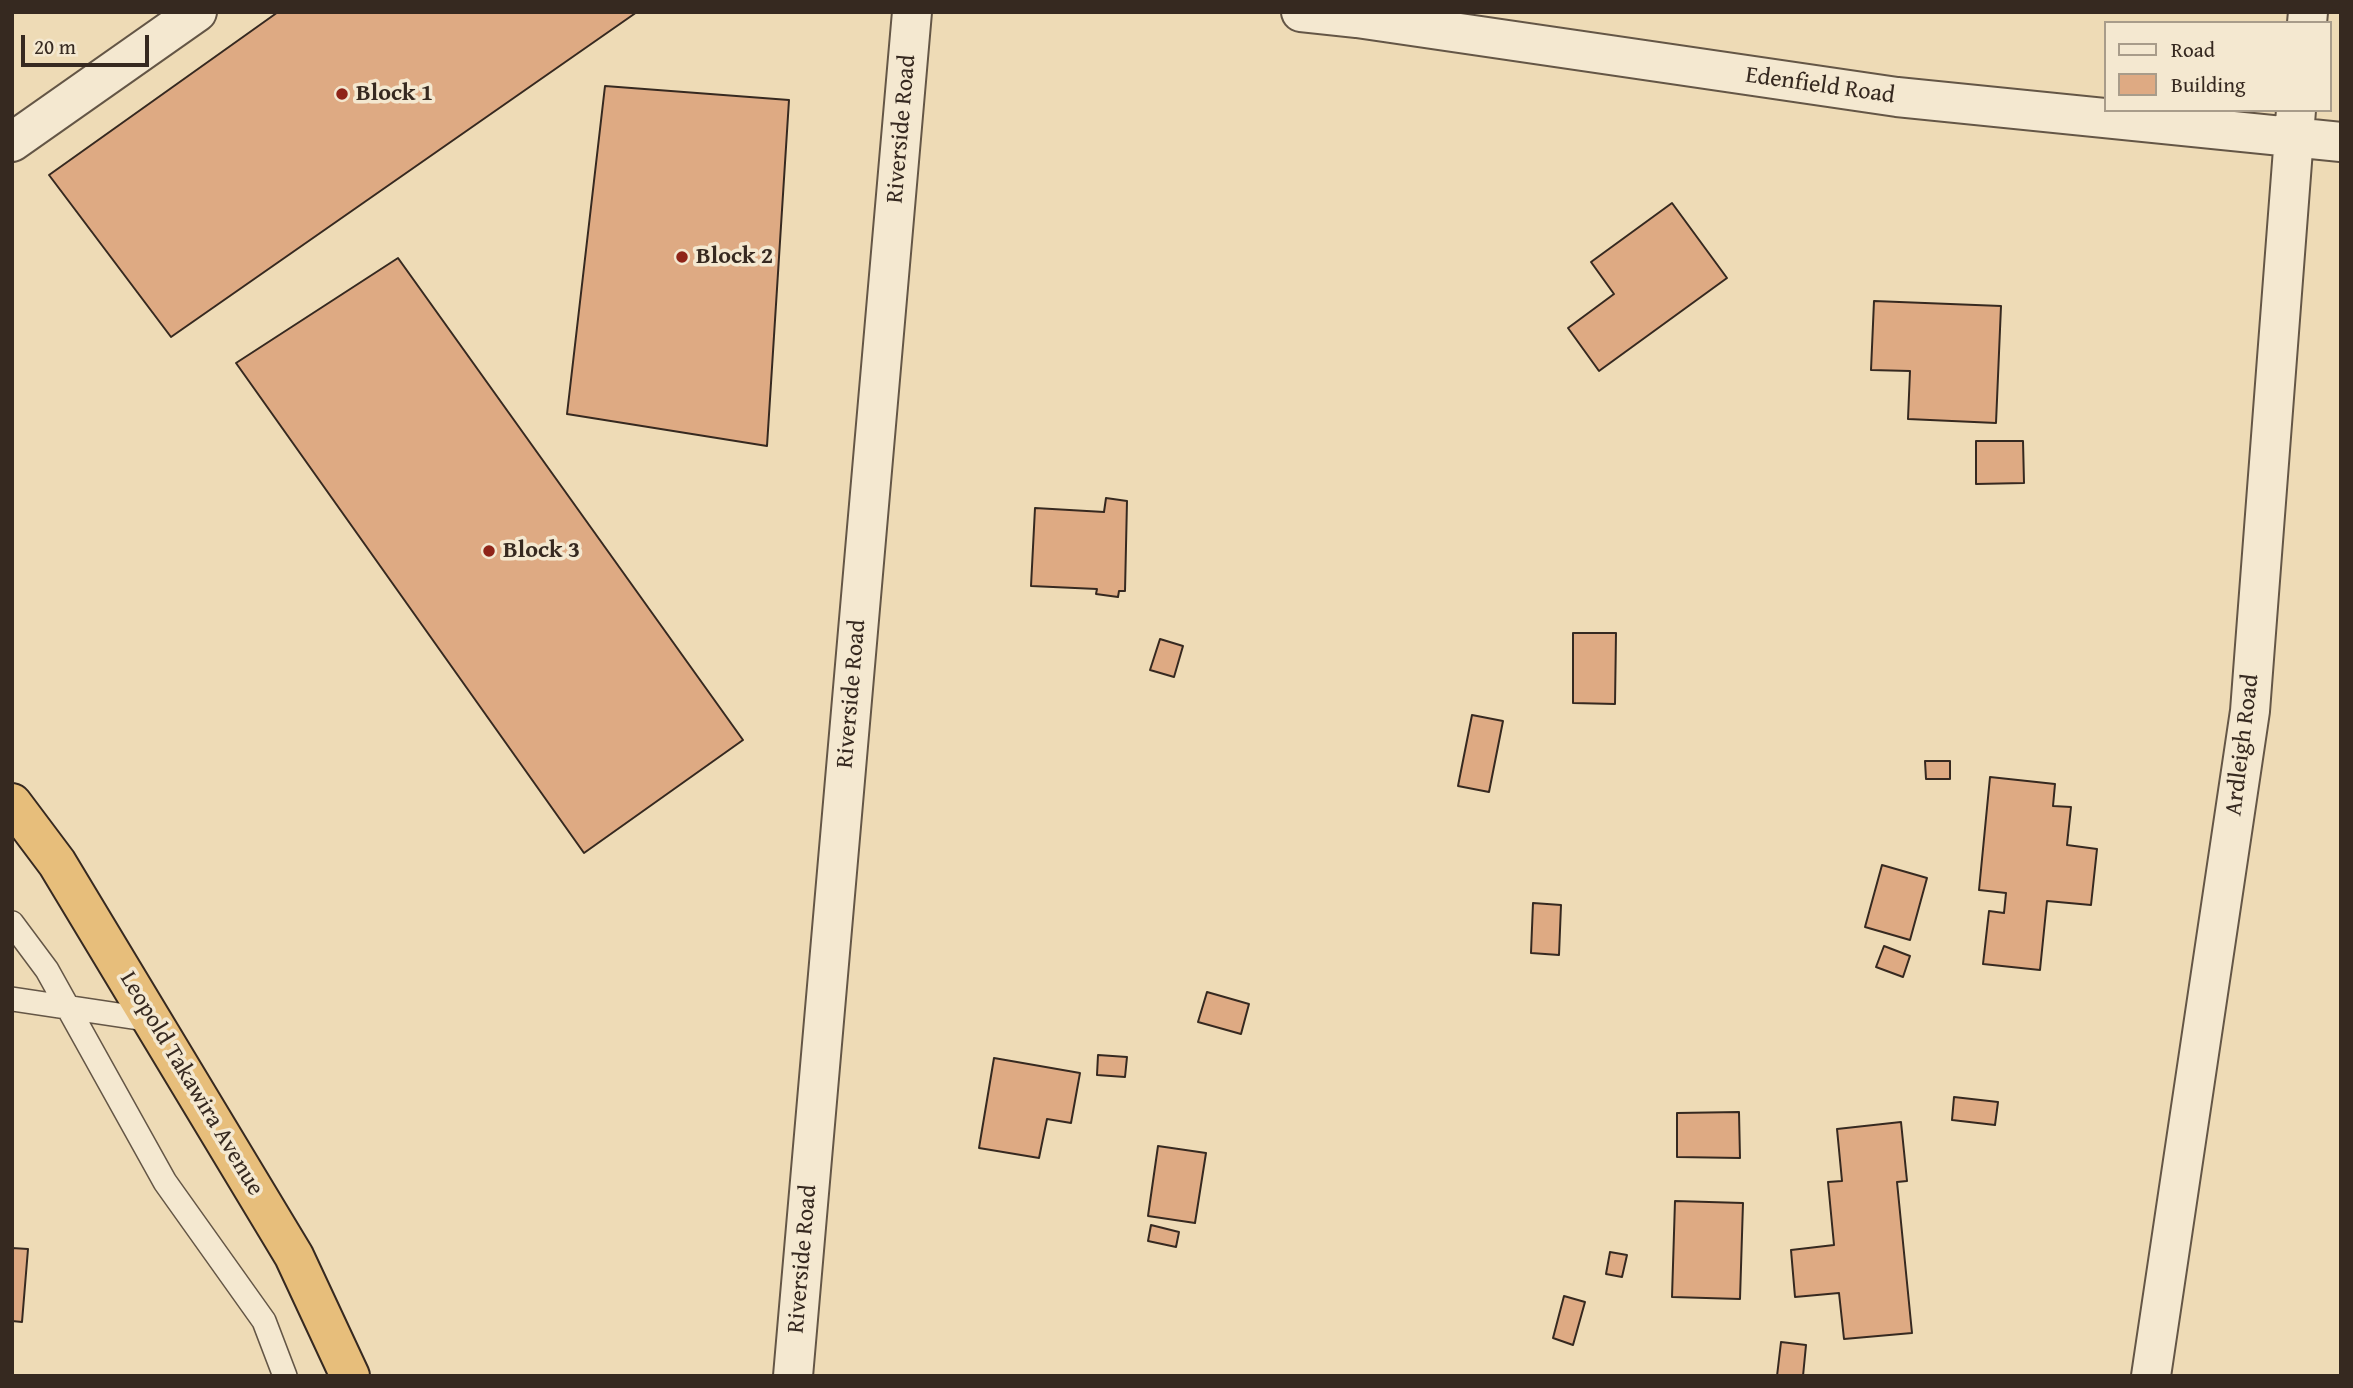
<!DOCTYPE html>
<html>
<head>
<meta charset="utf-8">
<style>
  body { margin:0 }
  #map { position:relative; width:2353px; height:1388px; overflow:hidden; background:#eedbb6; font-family:"Gentium Book Plus",serif }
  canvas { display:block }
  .frame { position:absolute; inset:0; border:14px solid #362920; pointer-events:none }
  .legend { position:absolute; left:2104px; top:21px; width:228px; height:91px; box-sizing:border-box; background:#f4e8d0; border:2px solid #a89c8a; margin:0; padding:9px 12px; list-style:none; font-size:21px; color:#362920 }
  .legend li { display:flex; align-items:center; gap:14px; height:35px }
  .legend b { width:35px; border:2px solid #a89c8a }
  .scale { position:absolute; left:21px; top:35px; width:128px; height:32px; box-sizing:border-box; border:4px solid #362920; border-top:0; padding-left:9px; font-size:21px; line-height:24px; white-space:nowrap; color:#362920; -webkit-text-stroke:5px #f4e8d0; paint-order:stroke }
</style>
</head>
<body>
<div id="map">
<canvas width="2353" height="1388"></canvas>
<div class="frame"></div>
<ul class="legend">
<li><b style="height:9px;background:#f4e8d0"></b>Road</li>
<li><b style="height:19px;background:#deaa83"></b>Building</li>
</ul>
<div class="scale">20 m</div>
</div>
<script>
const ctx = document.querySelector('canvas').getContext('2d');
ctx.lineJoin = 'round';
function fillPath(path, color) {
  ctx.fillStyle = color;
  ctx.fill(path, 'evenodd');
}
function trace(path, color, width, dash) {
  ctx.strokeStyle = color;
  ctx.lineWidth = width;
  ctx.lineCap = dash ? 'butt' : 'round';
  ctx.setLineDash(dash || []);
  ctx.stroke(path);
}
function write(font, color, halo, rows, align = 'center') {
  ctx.font = font + ' "Gentium Book Plus",serif';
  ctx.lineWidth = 7;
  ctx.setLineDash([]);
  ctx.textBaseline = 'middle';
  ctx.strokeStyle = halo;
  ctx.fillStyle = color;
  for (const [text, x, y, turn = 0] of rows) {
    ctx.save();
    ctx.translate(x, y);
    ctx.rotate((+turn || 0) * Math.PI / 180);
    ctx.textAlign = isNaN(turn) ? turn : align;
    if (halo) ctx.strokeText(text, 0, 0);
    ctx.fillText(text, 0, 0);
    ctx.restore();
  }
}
const building = new Path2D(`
  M278,12H637L171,337L49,175Z
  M605,86L789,100L767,446L567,414Z
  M1672,203L1727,278L1599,371L1568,328L1614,294L1591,262Z
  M398,258L743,740L584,853L236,363Z
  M1874,301L2001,306L1996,423L1908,419L1910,371L1871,370Z
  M1976,441H2023L2024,483L1976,484Z
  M1106,498L1127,501L1125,591H1119L1118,597L1096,594L1097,589L1031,586L1035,508L1104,512Z
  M1573,633H1616L1615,704L1573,703Z
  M1160,639L1183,646L1174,677L1150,670Z
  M1472,715L1503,721L1489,792L1458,786Z
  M1925,761H1950V779H1926Z
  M1990,777L2055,784L2053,806L2071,807L2067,845L2097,849L2091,905L2047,901L2040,970L1983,964L1989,911L2004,913L2006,893L1979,890Z
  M1882,865L1927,878L1910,940L1865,927Z
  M1533,903L1561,905L1559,955L1531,953Z
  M1884,946L1910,956L1903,977L1876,967Z
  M1207,992L1249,1004L1241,1034L1198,1022Z
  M1098,1055L1127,1057L1125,1077L1097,1075Z
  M994,1058L1080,1073L1071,1123L1047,1119L1039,1158L979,1148Z
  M1954,1097L1998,1102L1995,1125L1952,1120Z
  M1739,1112L1740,1158L1677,1157V1113Z
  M1901,1122L1907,1181L1897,1182L1912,1333L1844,1339L1839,1293L1795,1297L1791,1250L1834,1245L1828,1182L1842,1181L1837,1129Z
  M1158,1146L1206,1153L1195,1223L1148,1216Z
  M1675,1201L1743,1203L1740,1299L1672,1297Z
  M1151,1225L1179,1232L1176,1247L1148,1241Z
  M12,1248L28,1249L22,1322L12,1321Z
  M1610,1252L1627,1255L1622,1277L1606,1274Z
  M1564,1296L1585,1302L1573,1345L1553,1338Z
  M1781,1342L1806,1345L1803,1376H1777Z`);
fillPath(building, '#deaa83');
trace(building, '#362920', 2);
const service = new Path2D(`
  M12,923L47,970L165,1182L264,1321L285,1376
  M12,999L152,1020`);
const minor = new Path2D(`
  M1301,12L1357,18L1897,97L2341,142
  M2307,23L2308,12
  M12,142L197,12
  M793,1376L912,12
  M2151,1376L2250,711L2296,110`);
const trunk = new Path2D(`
  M12,803L57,863L294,1256L350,1376`);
trace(service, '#645646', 26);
trace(minor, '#645646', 42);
trace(trunk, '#362920', 42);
trace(service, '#f4e8d0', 23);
trace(minor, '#f4e8d0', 38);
trace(trunk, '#e7be7b', 38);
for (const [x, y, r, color] of [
  [342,94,7,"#8f2418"],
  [682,257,7,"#8f2418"],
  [489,551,7,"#8f2418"]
]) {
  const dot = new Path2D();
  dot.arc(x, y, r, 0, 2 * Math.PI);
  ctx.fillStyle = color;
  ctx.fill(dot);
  trace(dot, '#f4e8d0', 2.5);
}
write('24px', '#362920', '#f4e8d0', [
  ["Edenfield Road",1820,86,8],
  ["Riverside Road",902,129,-85],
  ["Riverside Road",852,694,-85],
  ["Ardleigh Road",2243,745,-83],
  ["Leopold Takawira Avenue",191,1084,59],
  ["Riverside Road",803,1259,-85]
]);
write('bold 24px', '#362920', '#f4e8d0', [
  ["Block 1",356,94],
  ["Block 2",696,257],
  ["Block 3",503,551]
], 'left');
</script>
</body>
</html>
